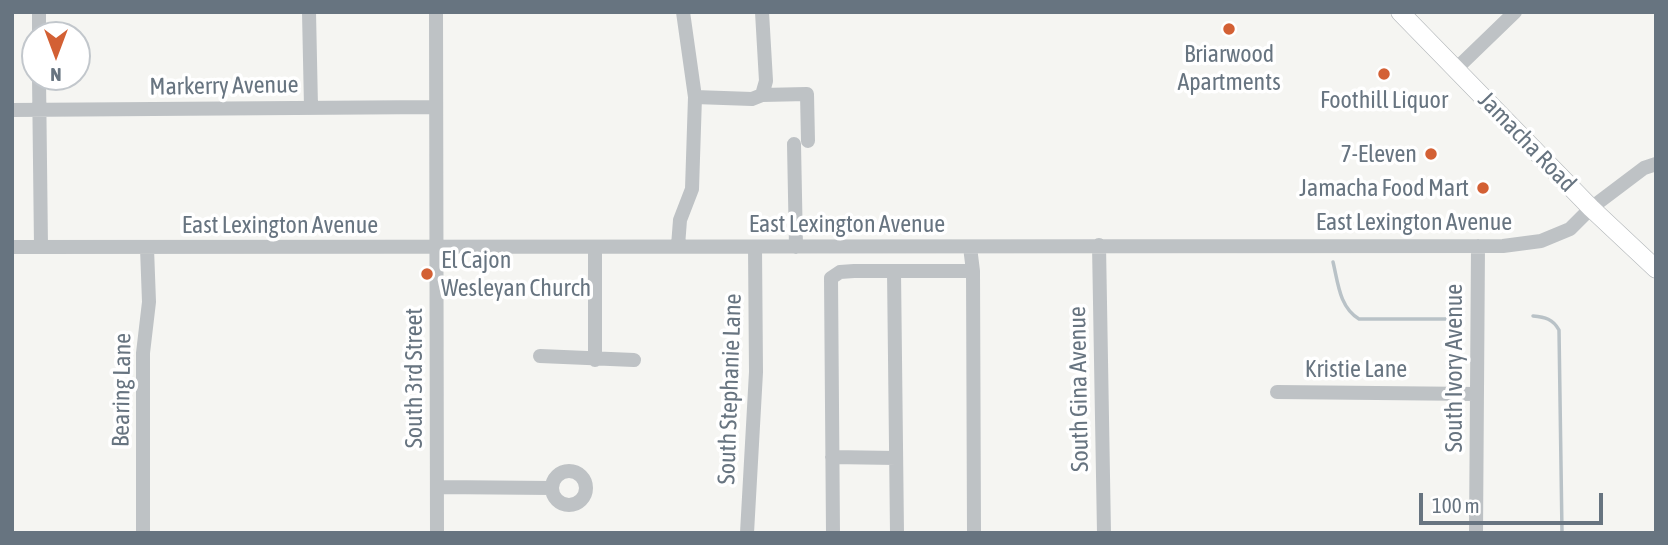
<!DOCTYPE html>
<html>
<head>
<meta charset="utf-8">
<style>
  body { margin:0 }
  #map { position:relative; width:1668px; height:545px; overflow:hidden; background:#f5f5f2; font-family:"Asap Condensed",sans-serif }
  canvas { display:block }
  .frame { position:absolute; inset:0; border:14px solid #677480; pointer-events:none }
  .north { position:absolute; left:21px; top:21px; width:70px; height:70px; box-sizing:border-box; background:#fff; border:2px solid #c2c7cc; border-radius:50%; rotate:180deg; font-size:19px; font-weight:700; line-height:28px; text-align:center; color:#677480 }
  .north::after { content:''; display:block; margin:auto; width:24px; height:32px; background:#d36034; clip-path:polygon(50% 0,100% 100%,50% 72%,0 100%) }
  .scale { position:absolute; left:1419px; top:493px; width:184px; height:32px; box-sizing:border-box; border:4px solid #677480; border-top:0; padding-left:9px; font-size:21px; line-height:24px; white-space:nowrap; color:#677480; -webkit-text-stroke:5px #fff; paint-order:stroke }
</style>
</head>
<body>
<div id="map">
<canvas width="1668" height="545"></canvas>
<div class="frame"></div>
<div class="north">N</div>
<div class="scale">100 m</div>
</div>
<script>
const ctx = document.querySelector('canvas').getContext('2d');
ctx.lineJoin = 'round';
function trace(path, color, width, dash) {
  ctx.strokeStyle = color;
  ctx.lineWidth = width;
  ctx.lineCap = dash ? 'butt' : 'round';
  ctx.setLineDash(dash || []);
  ctx.stroke(path);
}
function write(font, color, halo, rows, align = 'center') {
  ctx.font = font + ' "Asap Condensed",sans-serif';
  ctx.lineWidth = 7;
  ctx.setLineDash([]);
  ctx.textBaseline = 'middle';
  ctx.strokeStyle = halo;
  ctx.fillStyle = color;
  for (const [text, x, y, turn = 0] of rows) {
    ctx.save();
    ctx.translate(x, y);
    ctx.rotate((+turn || 0) * Math.PI / 180);
    ctx.textAlign = isNaN(turn) ? turn : align;
    if (halo) ctx.strokeText(text, 0, 0);
    ctx.fillText(text, 0, 0);
    ctx.restore();
  }
}
trace(new Path2D(`
  M1333,262C1338,282 1339,307 1359,319H1456
  M1533,316C1545,317 1553,319 1559,330L1562,533`), '#b9c2c7', 3.5);
const major = new Path2D(`
  M1400,12L1591,208L1656,269`);
trace(major, '#b2b6b9', 19);
trace(new Path2D(`
  M39,12V35
  M309,12L311,107
  M436,12L437,533
  M1456,69L1515,12
  M39,77L41,247
  M762,95L807,94L808,141
  M695,97L752,99L762,95L766,81L762,12
  M12,110L436,107
  M794,144L796,247
  M1099,245L1104,533
  M678,246L680,220L692,189L695,97L683,12
  M12,247L1503,246L1541,241L1570,229L1591,208L1644,168L1656,164
  M595,247V360
  M970,247L973,271L974,533
  M894,271L897,533
  M540,356L634,360
  M1277,392L1476,394
  M832,457L896,458
  M552 488a17 17 0 1 1 34 0a17 17 0 1 1-34 0Z
  M437,487L552,488
  M143,533V353L149,302L147,248
  M747,533L756,372L755,247
  M833,533L831,278L840,272L854,271H973
  M1476,533L1478,246`), '#bec2c5', 14);
trace(major, '#fff', 18);
for (const [x, y, r, color] of [
  [1229,29,7,"#d36034"],
  [1384,74,7,"#d36034"],
  [1431,154,7,"#d36034"],
  [1483,188,7,"#d36034"],
  [427,274,7,"#d36034"]
]) {
  const dot = new Path2D();
  dot.arc(x, y, r, 0, 2 * Math.PI);
  ctx.fillStyle = color;
  ctx.fill(dot);
  trace(dot, '#fff', 2.5);
}
write('24px', '#677480', '#fff', [
  ["Briarwood",1229,54],
  ["Apartments",1229,82],
  ["Foothill Liquor",1384,100],
  ["7-Eleven",1417,154,"right"],
  ["Jamacha Food Mart",1469,188,"right"],
  ["El Cajon",441,260,"left"],
  ["Wesleyan Church",441,288,"left"]
]);
write('24px', '#677480', '#fff', [
  ["Markerry Avenue",224,86,-1],
  ["Jamacha Road",1527,142,46],
  ["East Lexington Avenue",1414,222],
  ["East Lexington Avenue",847,224],
  ["East Lexington Avenue",280,225],
  ["South Ivory Avenue",1454,368,-90],
  ["Kristie Lane",1356,369],
  ["South 3rd Street",414,378,-90],
  ["South Stephanie Lane",730,389,-88],
  ["South Gina Avenue",1079,389,-91],
  ["Bearing Lane",122,390,-89]
]);
</script>
</body>
</html>
